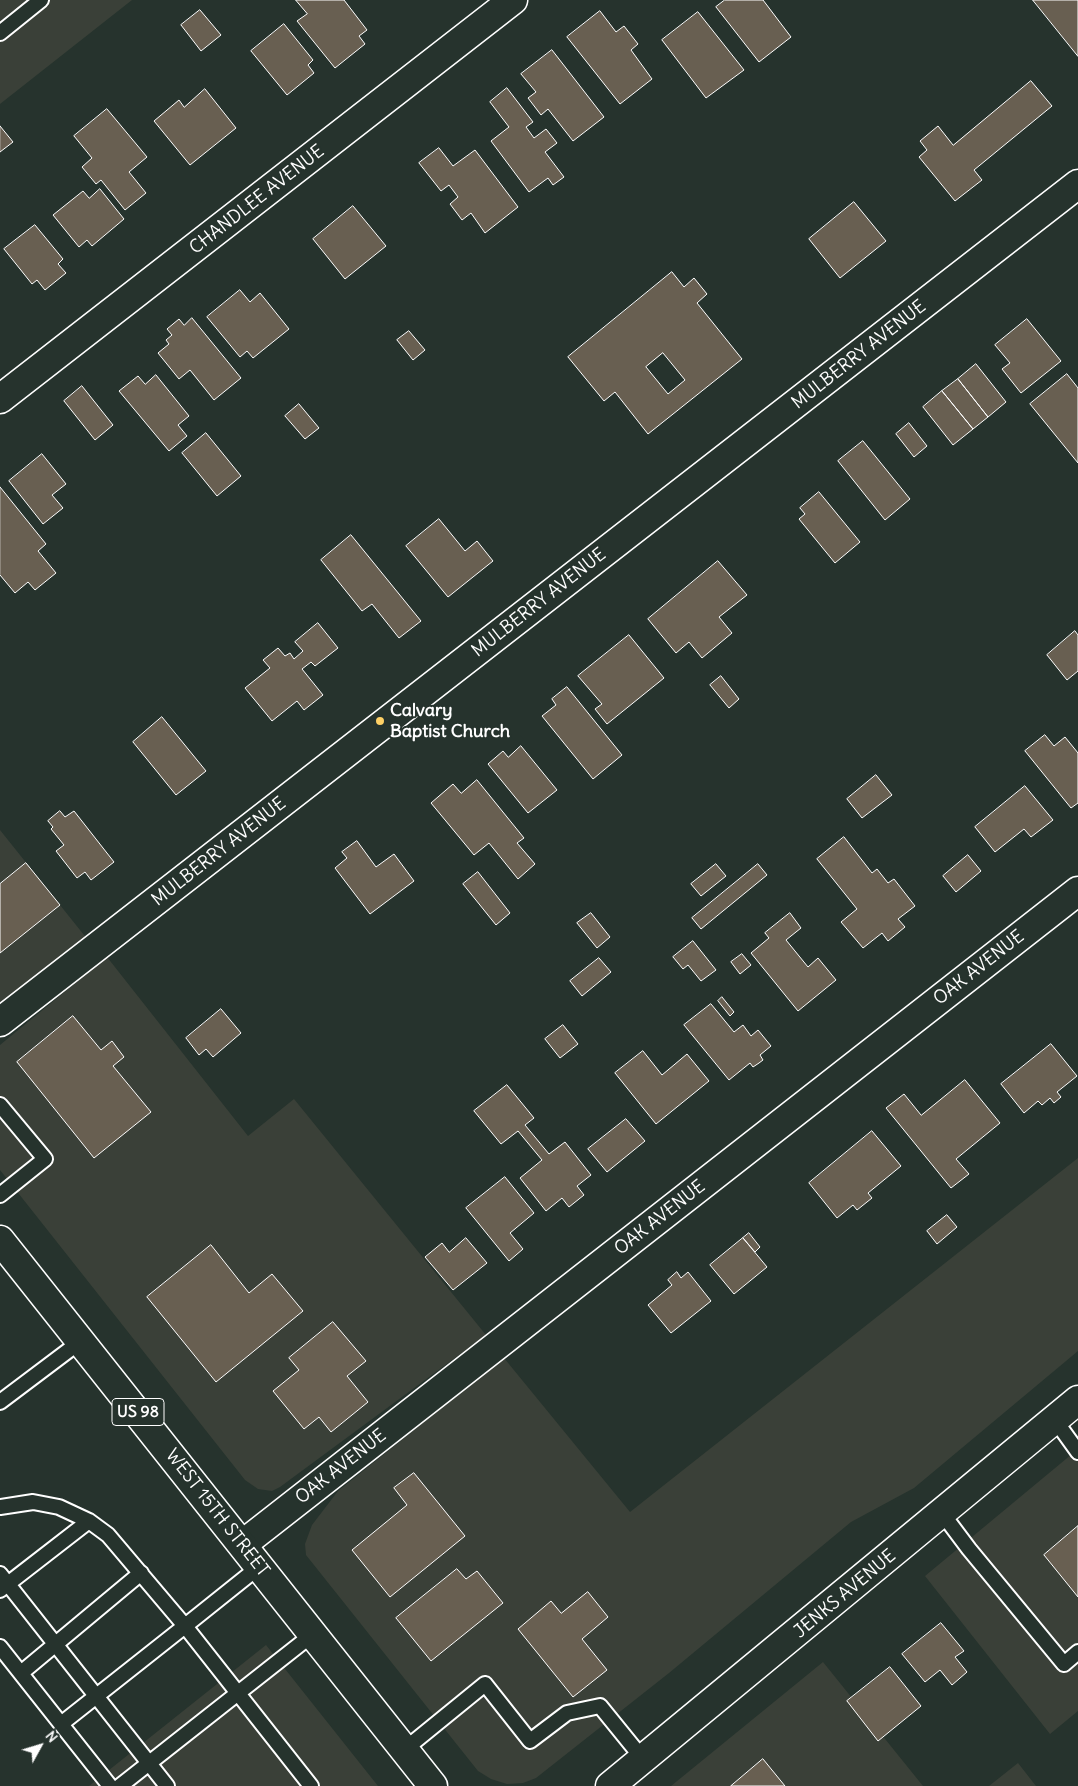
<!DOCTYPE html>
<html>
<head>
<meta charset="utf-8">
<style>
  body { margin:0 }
  #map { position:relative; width:1078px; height:1786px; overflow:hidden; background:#26332d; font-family:Delius,sans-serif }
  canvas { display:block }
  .north { position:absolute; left:15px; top:1721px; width:50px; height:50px; -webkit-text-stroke:4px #26332d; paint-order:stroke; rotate:51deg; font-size:14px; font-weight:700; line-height:20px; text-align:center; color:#fff }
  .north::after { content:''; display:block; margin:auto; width:18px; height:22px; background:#fff; clip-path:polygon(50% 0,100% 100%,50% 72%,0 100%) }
</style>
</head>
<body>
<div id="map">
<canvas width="1078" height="1786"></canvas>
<div class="north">N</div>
</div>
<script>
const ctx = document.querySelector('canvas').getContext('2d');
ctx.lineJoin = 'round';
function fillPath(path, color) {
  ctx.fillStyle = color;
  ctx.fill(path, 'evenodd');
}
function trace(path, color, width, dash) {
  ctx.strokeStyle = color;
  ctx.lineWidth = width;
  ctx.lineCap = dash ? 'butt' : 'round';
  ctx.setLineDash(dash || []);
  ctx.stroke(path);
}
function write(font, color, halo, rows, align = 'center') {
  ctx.font = font + ' Delius,sans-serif';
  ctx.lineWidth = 4;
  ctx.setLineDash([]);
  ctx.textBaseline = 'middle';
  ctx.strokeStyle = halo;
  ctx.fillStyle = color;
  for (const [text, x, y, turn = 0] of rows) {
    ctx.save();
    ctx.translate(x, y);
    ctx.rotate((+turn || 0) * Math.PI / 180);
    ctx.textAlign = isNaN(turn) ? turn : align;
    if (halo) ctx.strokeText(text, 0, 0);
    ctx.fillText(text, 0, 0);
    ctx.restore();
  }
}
fillPath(new Path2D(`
  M0,0H132L0,104Z
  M0,830L88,940L0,1008Z
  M107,957L248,1136L294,1099L486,1335L280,1487L272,1491L258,1489L245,1480L0,1170V1045Z
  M1078,1158V1351L914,1488L851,1522L669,1673L536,1778L523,1783L507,1784L491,1779L478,1771L306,1555L305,1544L312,1525L338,1491L504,1358L630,1512Z
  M1078,1449V1711L1050,1734L925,1576Z
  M266,1645L378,1786H89Z
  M823,1662L923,1786H671Z
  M1018,1763L1036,1786H989Z`), '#3a4038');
const building = new Path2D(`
  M296,0H344L367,30L359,36L365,44L335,68L297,21L307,14Z
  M725,0H763L791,37L759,62L716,7Z
  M1033,0H1078V56Z
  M200,10L221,35L201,51L181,25Z
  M600,11L616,32L624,26L638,44L631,50L652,79L620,104L567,37Z
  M698,12L744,70L706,98L662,40Z
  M284,24L313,60L308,65L314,73L287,95L251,51Z
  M552,50L604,117L573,141L548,109L541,115L528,98L536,92L521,74Z
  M1031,81L1052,106L974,170L982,180L955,201L919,157L927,150L920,141L938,126L953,145Z
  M507,88L533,122L526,127L534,138L546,129L557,143L545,152L564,177L553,185L548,178L529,192L491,141L509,127L490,102Z
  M205,89L236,128L190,165L154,121L179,100L184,107Z
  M107,109L147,157L129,172L146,193L125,210L101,180L96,184L82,167L92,158L74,136Z
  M0,126L13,142L0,152Z
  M439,148L453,166L475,150L518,207L485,233L471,213L462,220L450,204L458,197L449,185L441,191L419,163Z
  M100,189L124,219L92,246L87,240L79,247L53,215L83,191L89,198Z
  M854,202L886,241L840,278L809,239Z
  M353,206L386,246L345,279L313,239Z
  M35,225L63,259L58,264L66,273L45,290L37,280L32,284L4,249Z
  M672,272L684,287L694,278L707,294L697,303L742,359L648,434L615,392L604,401L568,357ZM663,353L685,380L668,394L646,367Z
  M240,290L250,302L260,293L289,329L253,358L247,351L240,357L207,317Z
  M192,318L241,378L214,400L190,370L179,379L158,353L169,344L166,340L172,335L167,329L179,319L184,325Z
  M1027,319L1061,361L1021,393L1002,369L1010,363L995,345Z
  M409,331L425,350L413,360L397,340Z
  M976,364L1006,402L988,417L958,379Z
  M1067,374L1078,388V463L1030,404Z
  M156,375L189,416L178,425L187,436L169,451L119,391L138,376L145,384Z
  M958,379L988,417L973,429L942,391Z
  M82,386L113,425L95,440L64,401Z
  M942,391L973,429L953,445L923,407Z
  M299,404L319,428L305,439L285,416Z
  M909,423L927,446L914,457L896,434Z
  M206,433L241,476L217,496L182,453Z
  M863,441L910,499L885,520L838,461Z
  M42,454L66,484L52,495L63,508L43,524L9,481Z
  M0,487L46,544L38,551L56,573L35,590L28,582L15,593L0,575Z
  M819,492L860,542L835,563L799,519L805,514L800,508Z
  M439,519L465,551L477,541L493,561L448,597L406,546Z
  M351,535L421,621L399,638L372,604L362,611L321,560Z
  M718,561L747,595L719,617L732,633L702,658L689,642L676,653L648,619Z
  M318,623L338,648L315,666L311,662L302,669L323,695L304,710L297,701L272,721L245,688L270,668L263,660L278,648L285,656L290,653L294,659L303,651L295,642Z
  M1075,631L1078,635V671L1067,680L1047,655Z
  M629,635L664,678L607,724L595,709L602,704L578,676Z
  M721,676L739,699L729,708L710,685Z
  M567,687L622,755L593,779L542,716L556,705L552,699Z
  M162,717L206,771L176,795L133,742Z
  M1045,735L1054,746L1065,737L1078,753V803L1071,808L1025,751Z
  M521,746L557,790L528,813L488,764L503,751L508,757Z
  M876,775L892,795L862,818L847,799Z
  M477,780L524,838L517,843L535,864L518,879L489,843L474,855L431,803L453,784L461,793Z
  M1025,786L1053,820L1031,837L1024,829L995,852L975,827Z
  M60,811L65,817L74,811L114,862L91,880L85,872L77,878L56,851L64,845L51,829L53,827L48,821Z
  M844,837L872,873L877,869L888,883L894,879L915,906L898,919L905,927L888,941L882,933L863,948L841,922L857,909L817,859Z
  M357,841L376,867L394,854L414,881L370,914L335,868L347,858L342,852Z
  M968,855L981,871L956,892L943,876Z
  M26,863L60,905L0,953V884Z
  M716,864L726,876L701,896L691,884Z
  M758,864L767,875L701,929L692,918Z
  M478,872L510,913L496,925L463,884Z
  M591,913L610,937L597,948L577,923Z
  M790,913L801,928L786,940L808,967L818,958L836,980L798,1011L751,953L769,938L765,933Z
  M693,941L716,970L701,981L688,965L683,969L673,957Z
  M742,954L751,965L740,974L731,962Z
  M599,958L611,972L582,996L570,981Z
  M722,997L734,1012L730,1016L718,1001Z
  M711,1004L734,1032L743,1025L751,1036L758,1030L771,1046L760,1055L763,1060L759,1063L753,1067L750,1063L729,1080L684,1025Z
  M221,1009L241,1033L213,1057L206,1049L199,1055L186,1038Z
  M73,1016L101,1050L112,1041L124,1057L113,1066L151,1112L94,1158L17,1062Z
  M563,1025L578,1044L560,1058L545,1039Z
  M1051,1044L1077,1076L1057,1092L1061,1097L1054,1103L1050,1098L1042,1105L1038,1101L1024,1113L1001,1084Z
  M643,1051L662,1075L687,1054L709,1081L656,1124L615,1073Z
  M965,1080L1000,1123L956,1159L969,1174L951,1188L886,1108L904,1094L921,1115Z
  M507,1085L534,1118L525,1125L549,1154L565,1142L591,1175L577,1186L584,1195L569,1207L562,1198L546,1211L520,1178L542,1160L518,1131L501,1144L474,1111Z
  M626,1119L645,1141L607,1172L588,1149Z
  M872,1131L901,1166L868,1193L872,1198L857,1210L853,1205L837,1218L809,1183Z
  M505,1177L534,1213L510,1233L523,1249L509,1261L466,1208Z
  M947,1215L957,1227L937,1244L927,1231Z
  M749,1233L760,1247L755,1252L743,1238Z
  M466,1238L487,1263L453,1290L425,1257L442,1243L449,1252Z
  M743,1238L767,1267L734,1294L710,1265Z
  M211,1245L249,1293L272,1274L303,1311L216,1382L147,1297Z
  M677,1272L681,1278L688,1272L711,1301L671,1333L648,1305L672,1285L668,1280Z
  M333,1322L366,1361L347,1376L368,1402L331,1432L319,1417L304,1429L273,1391L299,1370L289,1358Z
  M414,1473L465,1536L390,1597L352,1550L407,1505L394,1488Z
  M1078,1526V1597L1044,1555Z
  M457,1569L466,1579L477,1571L503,1603L431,1661L396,1618Z
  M588,1592L608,1617L582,1639L607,1670L573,1697L518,1629L551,1601L561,1613Z
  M941,1623L964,1651L955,1657L967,1672L952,1685L940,1670L925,1682L902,1654Z
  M890,1667L921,1706L878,1741L847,1701Z
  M763,1759L785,1786H731Z`);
fillPath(building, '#685f51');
trace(building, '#fff', 1);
const lane = new Path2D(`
  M0,33L41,0
  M0,1105L45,1159L0,1195
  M0,1402L81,1341
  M1055,1420L1078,1452
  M0,1507L33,1502L59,1507L89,1521L108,1535L185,1626L260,1566
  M942,1513L969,1549L1064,1664L1078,1652
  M0,1574L167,1786
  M0,1590L89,1521
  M0,1647L110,1786
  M21,1673L141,1573
  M61,1724L185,1626L311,1786
  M404,1750L485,1684L530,1741L567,1713L600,1706L643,1759
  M120,1786L313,1634`);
const street = new Path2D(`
  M0,399L513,0
  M0,1022L1078,184
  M243,1544L1078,891`);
const secondary = new Path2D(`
  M610,1786L1078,1400`);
const highway = new Path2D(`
  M0,1240L433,1786`);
trace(lane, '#fff', 18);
trace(street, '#fff', 31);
trace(secondary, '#fff', 31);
trace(highway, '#fff', 31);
trace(lane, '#26332d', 14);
trace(street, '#26332d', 28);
trace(secondary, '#26332d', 28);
trace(highway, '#26332d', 28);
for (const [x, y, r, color] of [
  [380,721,5,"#ffd166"]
]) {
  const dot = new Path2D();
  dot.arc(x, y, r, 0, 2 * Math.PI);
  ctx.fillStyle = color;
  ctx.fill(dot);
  trace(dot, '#26332d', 2);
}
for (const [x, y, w] of [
  [138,1412,52]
]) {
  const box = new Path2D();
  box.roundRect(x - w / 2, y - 13.5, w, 27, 4);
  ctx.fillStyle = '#26332d';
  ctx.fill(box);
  trace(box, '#fff', 1);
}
write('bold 16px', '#fff', null, [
  ["US 98",138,1412]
]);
write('18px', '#fff', '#26332d', [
  ["CHANDLEE AVENUE",257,200,-38],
  ["MULBERRY AVENUE",859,355,-38],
  ["MULBERRY AVENUE",539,603,-38],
  ["MULBERRY AVENUE",219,852,-38],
  ["OAK AVENUE",979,968,-38],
  ["OAK AVENUE",660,1218,-38],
  ["OAK AVENUE",341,1467,-38],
  ["WEST 15TH STREET",217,1513,52],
  ["JENKS AVENUE",845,1594,-40]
]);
write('bold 18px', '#fff', '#26332d', [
  ["Calvary",390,711],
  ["Baptist Church",390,732]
], 'left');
</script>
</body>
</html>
